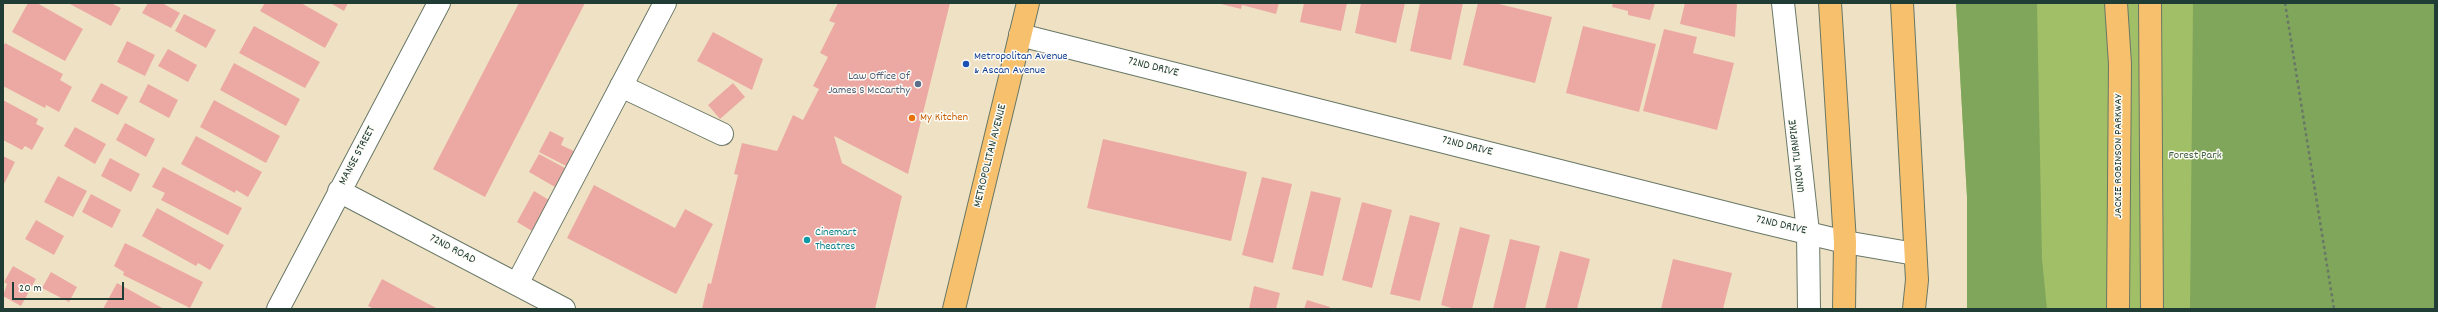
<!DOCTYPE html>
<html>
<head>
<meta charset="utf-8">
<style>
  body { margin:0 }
  #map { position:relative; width:2438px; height:312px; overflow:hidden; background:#efe2c4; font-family:Dekko,sans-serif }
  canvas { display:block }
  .frame { position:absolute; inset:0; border:4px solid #1f3d34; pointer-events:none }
  .scale { position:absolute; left:12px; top:282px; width:112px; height:18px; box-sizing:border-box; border:2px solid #1f3d34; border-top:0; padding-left:5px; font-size:12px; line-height:14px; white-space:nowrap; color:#1f3d34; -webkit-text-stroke:3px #fdfcf7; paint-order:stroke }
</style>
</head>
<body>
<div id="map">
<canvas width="2438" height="312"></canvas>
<div class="frame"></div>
<div class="scale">20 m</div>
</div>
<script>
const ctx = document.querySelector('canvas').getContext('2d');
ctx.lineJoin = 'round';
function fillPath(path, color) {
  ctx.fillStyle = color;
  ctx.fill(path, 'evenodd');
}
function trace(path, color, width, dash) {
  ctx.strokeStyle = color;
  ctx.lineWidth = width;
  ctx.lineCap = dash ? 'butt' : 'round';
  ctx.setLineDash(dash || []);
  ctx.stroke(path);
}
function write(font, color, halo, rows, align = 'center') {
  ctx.font = font + ' Dekko,sans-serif';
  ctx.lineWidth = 3;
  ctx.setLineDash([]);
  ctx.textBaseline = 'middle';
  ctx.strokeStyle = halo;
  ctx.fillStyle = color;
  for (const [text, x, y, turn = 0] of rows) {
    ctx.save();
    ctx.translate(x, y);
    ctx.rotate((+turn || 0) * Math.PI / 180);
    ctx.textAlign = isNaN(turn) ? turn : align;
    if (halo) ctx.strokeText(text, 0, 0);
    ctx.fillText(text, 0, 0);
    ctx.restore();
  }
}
fillPath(new Path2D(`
  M1956,3H2435V309H1967V197Z`), '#a1bf67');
fillPath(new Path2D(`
  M1956,3H2037L2042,259L2047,309H1967V197Z
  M2193,3H2435V309H2190Z`), '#80a65c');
fillPath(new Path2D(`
  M28,3H37L83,29L65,61L12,32Z
  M68,3H111L121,8L111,26Z
  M148,3H162L180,13L171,28L142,13Z
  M265,3H301L338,24L325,48L260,11Z
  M330,3H348L344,11Z
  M519,3H585L485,197L433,169Z
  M838,3H950L908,174L834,136L842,163L902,196L875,309H702L708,283L711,284L738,175L734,174L742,143L777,151L793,115L803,120L819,89L813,86L828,57L820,53L835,23L829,21Z
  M1279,3L1276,14L1242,5L1241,9L1221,4Z
  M1304,3H1347L1341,31L1300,22Z
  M1361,3H1405L1396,43L1355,33Z
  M1420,3H1463L1451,60L1410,51Z
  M1478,3H1495L1552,17L1535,83L1463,65Z
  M1613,3H1655L1650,20L1628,15V11L1612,7Z
  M1685,3H1737L1735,37L1680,24Z
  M184,14L216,30L206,48L175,31Z
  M254,26L320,62L305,88L239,53Z
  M1583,26L1656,44L1639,112L1566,93Z
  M1664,29L1697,37L1693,53L1734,63L1717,130L1643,111Z
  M713,32L763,59L752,90L697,61Z
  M127,41L155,55L145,76L117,62Z
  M5,43L63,74L60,80L72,87L59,112L46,105L45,108L3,86V47Z
  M168,49L197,65L188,82L158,66Z
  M234,63L300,99L286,126L220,90Z
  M101,83L128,97L118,115L91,101Z
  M733,83L745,97L720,119L708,105Z
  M148,84L178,100L169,118L139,102Z
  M3,100L38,119L36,124L44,128L32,150L25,146L22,150L3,140Z
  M214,100L280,136L266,163L200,127Z
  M125,123L155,139L146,157L116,140Z
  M75,127L106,144L95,164L64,146Z
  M550,131L564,138L561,145L576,152L568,167L539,152Z
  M196,136L262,172L248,197L236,190L235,193L181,164Z
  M1103,139L1247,172L1231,241L1087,208Z
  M539,154L565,168L555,187L529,172Z
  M3,156L15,162L3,186Z
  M110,158L140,174L131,192L101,176Z
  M163,167L242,208L228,235L161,200L165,193L152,187Z
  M58,176L87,191L73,217L44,202Z
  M1262,177L1292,184L1273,263L1242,255Z
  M594,185L675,228L685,209L713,224L676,294L567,238Z
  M534,191L549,200L532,231L517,222Z
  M1311,191L1341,198L1323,276L1292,269Z
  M91,194L121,210L112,228L82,212Z
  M1362,202L1392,210L1372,288L1342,280Z
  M157,208L224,245L210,270L198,263L196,266L142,236Z
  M1410,215L1440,223L1420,301L1390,294Z
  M36,220L64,236L54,255L25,239Z
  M1460,227L1490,235L1472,309H1455L1441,305Z
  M1510,239L1540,246L1525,309H1493Z
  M125,243L203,282L190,308L123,275L124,272L114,266Z
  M1560,251L1590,259L1577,309H1545Z
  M1673,259L1732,273L1723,309H1661Z
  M13,266L36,279L21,306L3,296L7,284L4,282Z
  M51,272L77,287L69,302L42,288Z
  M382,279L406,292L438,309H374L368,306Z
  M117,283L137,294L164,309H103Z
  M1254,286L1280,293L1276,309H1249Z
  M1307,300L1330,307L1329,309H1304Z`), '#eca9a3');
const minor = new Path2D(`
  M1783,3L1808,232L1809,309
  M1020,35L1758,221L1845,242L1915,254
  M621,86L722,134
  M339,191L564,309
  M517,284L665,3
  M278,309L439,3`);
const major = new Path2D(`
  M1830,3L1845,242L1844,309
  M1902,3L1917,280L1914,309
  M954,309L1028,3`);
const highway = new Path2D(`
  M2116,3L2120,64L2118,309
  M2150,3L2152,309`);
trace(minor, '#687766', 24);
trace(major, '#687766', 24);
trace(highway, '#687766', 24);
trace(new Path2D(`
  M2285,3L2334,309`), '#687766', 2.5, [3, 3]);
trace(minor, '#fff', 22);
trace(major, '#f7c06c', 22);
trace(highway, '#f7c06c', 22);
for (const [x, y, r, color] of [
  [966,64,4,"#1a4fb4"],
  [918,84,4,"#5c6f8a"],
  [912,118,4,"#e8710a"],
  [807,240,4,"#0f9aa8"]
]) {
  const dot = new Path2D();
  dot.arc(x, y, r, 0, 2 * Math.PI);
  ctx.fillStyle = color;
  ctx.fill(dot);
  trace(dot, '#fdfcf7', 1.5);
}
write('12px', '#164399', '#fdfcf7', [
  ["Metropolitan Avenue",974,57],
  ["& Ascan Avenue",974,71]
], 'left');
write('12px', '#1f3d34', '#fdfcf7', [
  ["72ND DRIVE",1153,68,14],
  ["72ND DRIVE",1467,147,14],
  ["MANSE STREET",358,156,-62],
  ["METROPOLITAN AVENUE",991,156,-76],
  ["UNION TURNPIKE",1798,156,-97],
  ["JACKIE ROBINSON PARKWAY",2119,156,-90],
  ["72ND DRIVE",1781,226,13],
  ["72ND ROAD",452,250,28]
]);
write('12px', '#4e5e75', '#fdfcf7', [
  ["Law Office Of",910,77],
  ["James S McCarthy",910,91]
], 'right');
write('12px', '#c56008', '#fdfcf7', [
  ["My Kitchen",920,118]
], 'left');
write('12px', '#405e41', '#fdfcf7', [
  ["Forest Park",2195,156]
]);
write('12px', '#0d838f', '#fdfcf7', [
  ["Cinemart",815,233],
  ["Theatres",815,247]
], 'left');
</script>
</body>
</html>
